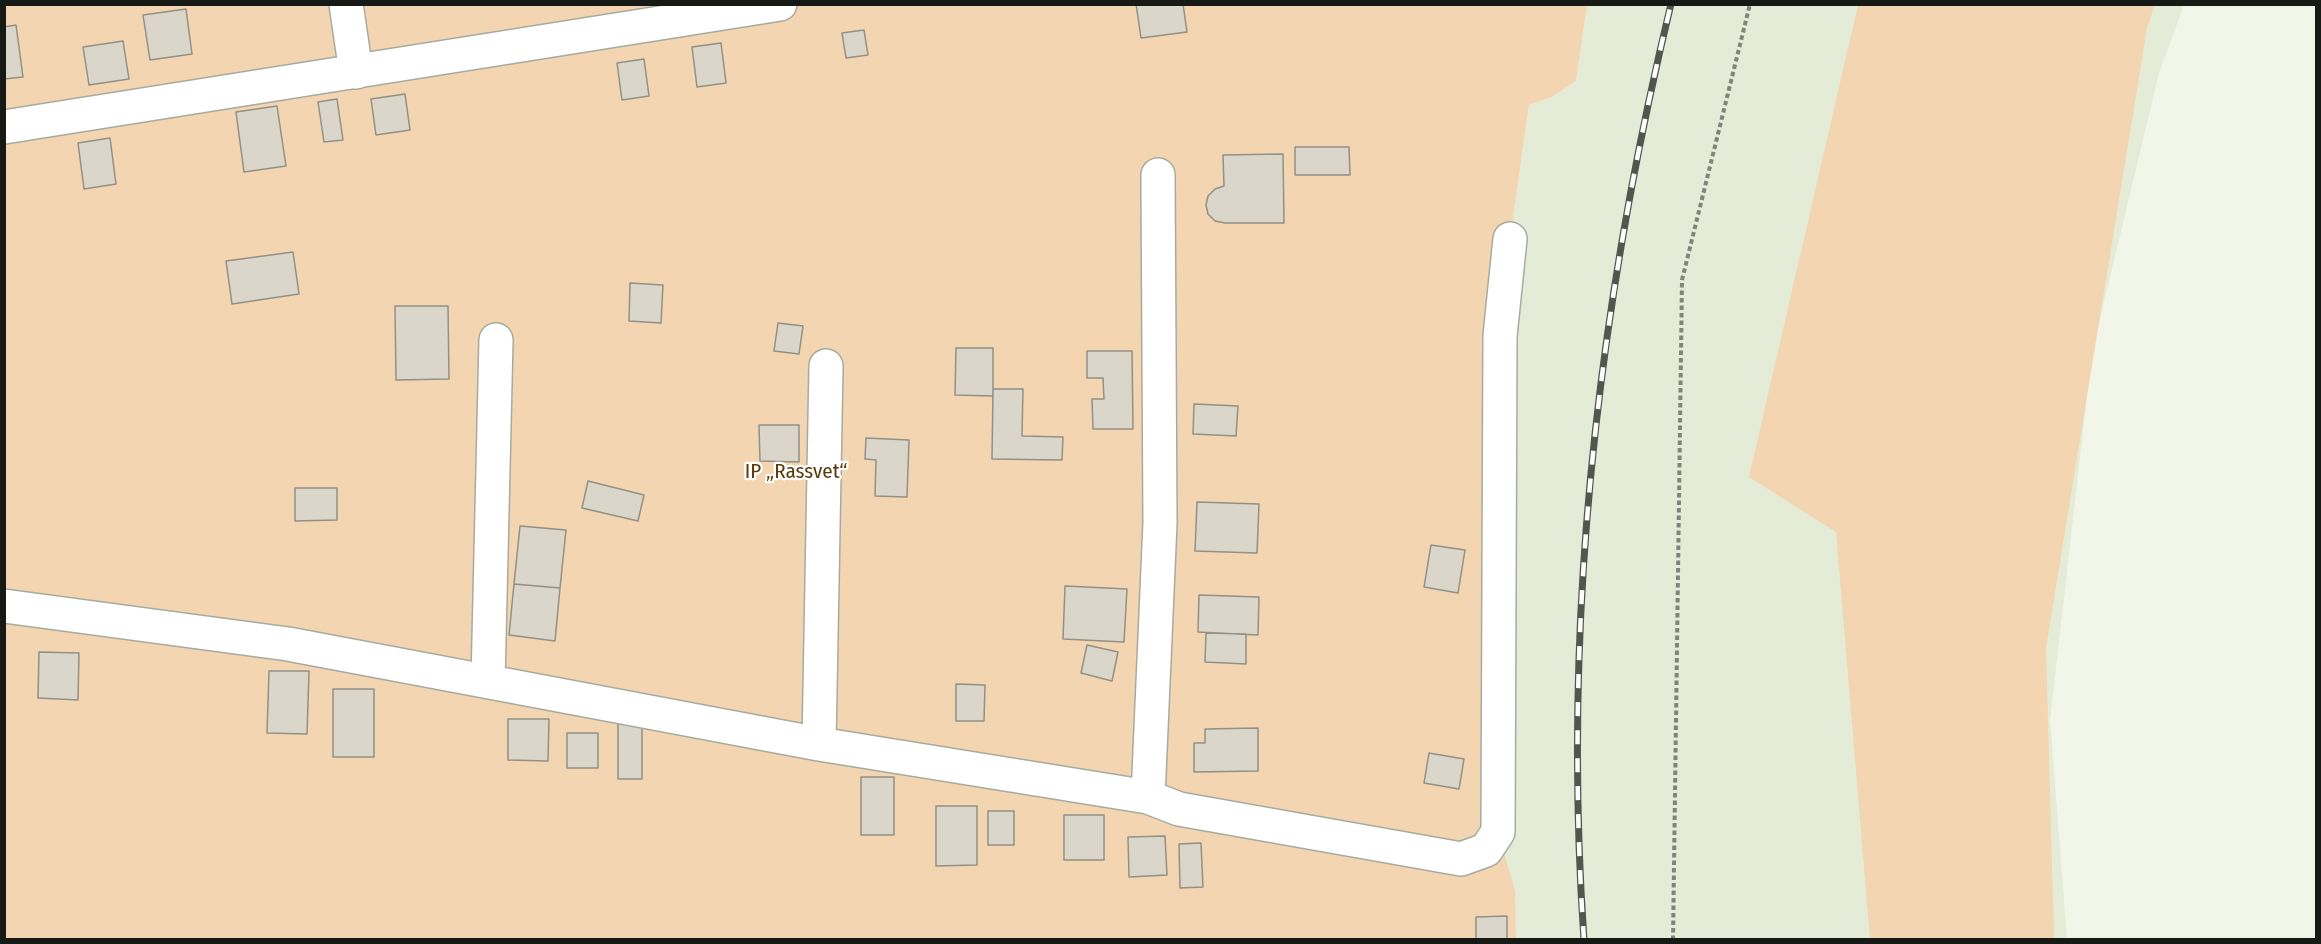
<!DOCTYPE html>
<html>
<head>
<meta charset="utf-8">
<style>
  body { margin:0 }
  #map { position:relative; width:2321px; height:944px; overflow:hidden; background:#f1f6e9; font-family:"Fira Sans Condensed",sans-serif }
  canvas { display:block }
  .frame { position:absolute; inset:0; border:6px solid #171914; pointer-events:none }
</style>
</head>
<body>
<div id="map">
<canvas width="2321" height="944"></canvas>
<div class="frame"></div>
</div>
<script>
const ctx = document.querySelector('canvas').getContext('2d');
ctx.lineJoin = 'round';
function fillPath(path, color) {
  ctx.fillStyle = color;
  ctx.fill(path, 'evenodd');
}
function trace(path, color, width, dash) {
  ctx.strokeStyle = color;
  ctx.lineWidth = width;
  ctx.lineCap = dash ? 'butt' : 'round';
  ctx.setLineDash(dash || []);
  ctx.stroke(path);
}
function write(font, color, halo, rows, align = 'center') {
  ctx.font = font + ' "Fira Sans Condensed",sans-serif';
  ctx.lineWidth = 4.5;
  ctx.setLineDash([]);
  ctx.textBaseline = 'middle';
  ctx.strokeStyle = halo;
  ctx.fillStyle = color;
  for (const [text, x, y, turn = 0] of rows) {
    ctx.save();
    ctx.translate(x, y);
    ctx.rotate((+turn || 0) * Math.PI / 180);
    ctx.textAlign = isNaN(turn) ? turn : align;
    if (halo) ctx.strokeText(text, 0, 0);
    ctx.fillText(text, 0, 0);
    ctx.restore();
  }
}
fillPath(new Path2D(`
  M1587,5H2184L2159,73L2092,352L2050,720L2067,939L1516,940L1514,891L1498,832L1510,239L1529,105L1552,97L1576,81Z`), '#e4ebd7');
fillPath(new Path2D(`
  M5,5H1587L1576,81L1552,97L1529,105L1510,239L1498,832L1515,891L1516,939L5,940Z
  M1858,5H2155L2147,28L2046,648L2054,939H1870L1836,532L1749,477Z`), '#f3d5b2');
const building = new Path2D(`
  M1136,4H1183L1187,32L1141,38Z
  M186,9L192,54L150,60L143,15Z
  M16,25L23,77L4,79V27Z
  M864,30L868,55L846,58L842,33Z
  M123,41L129,79L89,85L83,47Z
  M721,43L726,83L697,87L692,47Z
  M644,59L649,96L622,100L617,63Z
  M405,94L410,130L376,135L371,99Z
  M337,99L343,140L324,142L318,102Z
  M277,106L286,166L244,172L236,112Z
  M110,138L116,184L84,189L78,143Z
  M1295,147H1349L1350,175H1295Z
  M1283,154L1284,223H1225L1215,221L1208,214L1206,205L1208,196L1215,189L1224,186L1223,155Z
  M293,252L299,294L232,304L226,261Z
  M630,283L663,285L661,323L629,321Z
  M395,306H448L449,379L396,380Z
  M778,323L803,326L799,354L774,351Z
  M956,348H993V396L955,395Z
  M1087,351H1132L1133,429H1093L1092,399H1104L1103,378H1087Z
  M993,389H1023L1022,436L1063,437L1062,460L992,459Z
  M1194,404L1238,406L1236,436L1193,434Z
  M759,425H799V462L760,461Z
  M866,438L909,440L907,497L875,496L876,460L865,459Z
  M588,481L644,495L638,521L582,508Z
  M295,488H337V520L295,521Z
  M1197,502L1259,504L1257,553L1195,551Z
  M520,526L566,530L560,588L514,584Z
  M1431,545L1465,550L1458,593L1424,587Z
  M514,584L560,588L555,641L509,635Z
  M1065,586L1127,589L1124,642L1063,639Z
  M1199,595L1259,597L1258,635L1198,632Z
  M1206,633L1246,634V664L1205,662Z
  M1087,645L1118,652L1112,681L1081,673Z
  M39,652L79,653L78,700L38,698Z
  M269,671H309L307,734L267,733Z
  M956,684L985,685L984,721H956Z
  M333,689H374V757H333Z
  M508,719H549L548,761L508,760Z
  M642,722V779H618V723Z
  M1258,728V771L1194,772V743H1205V729Z
  M567,733H598V768H567Z
  M1429,753L1464,759L1459,789L1424,783Z
  M861,777H894V835H861Z
  M936,806H977V865L936,866Z
  M988,811H1014V845H988Z
  M1064,815H1104V860H1064Z
  M1165,836L1167,875L1129,877L1128,837Z
  M1201,843L1203,887L1180,888L1179,844Z
  M1507,916V940H1476V917Z`);
fillPath(building, '#dad7ca');
trace(building, '#939085', 1.5);
const minor = new Path2D(`
  M346,4L356,72
  M4,127L780,4
  M4,606L288,644L819,744L1148,797L1179,809L1461,859L1486,850L1498,832L1500,336L1510,239
  M488,682L496,340
  M819,744L826,366
  M1148,797L1160,523L1158,175`);
trace(minor, '#a7ab9f', 36);
trace(new Path2D(`
  M1673,940L1682,280L1750,4`), '#81847b', 4, [4.5, 3]);
trace(minor, '#fff', 33);
const rail = new Path2D(`
  M1584,940C1562,626 1597,310 1671,4`);
trace(rail, '#53564f', 7);
trace(rail, '#fff', 4.5, [14]);
write('21px', '#593908', '#fff', [
  ["IP „Rassvet“",796,472]
]);
</script>
</body>
</html>
